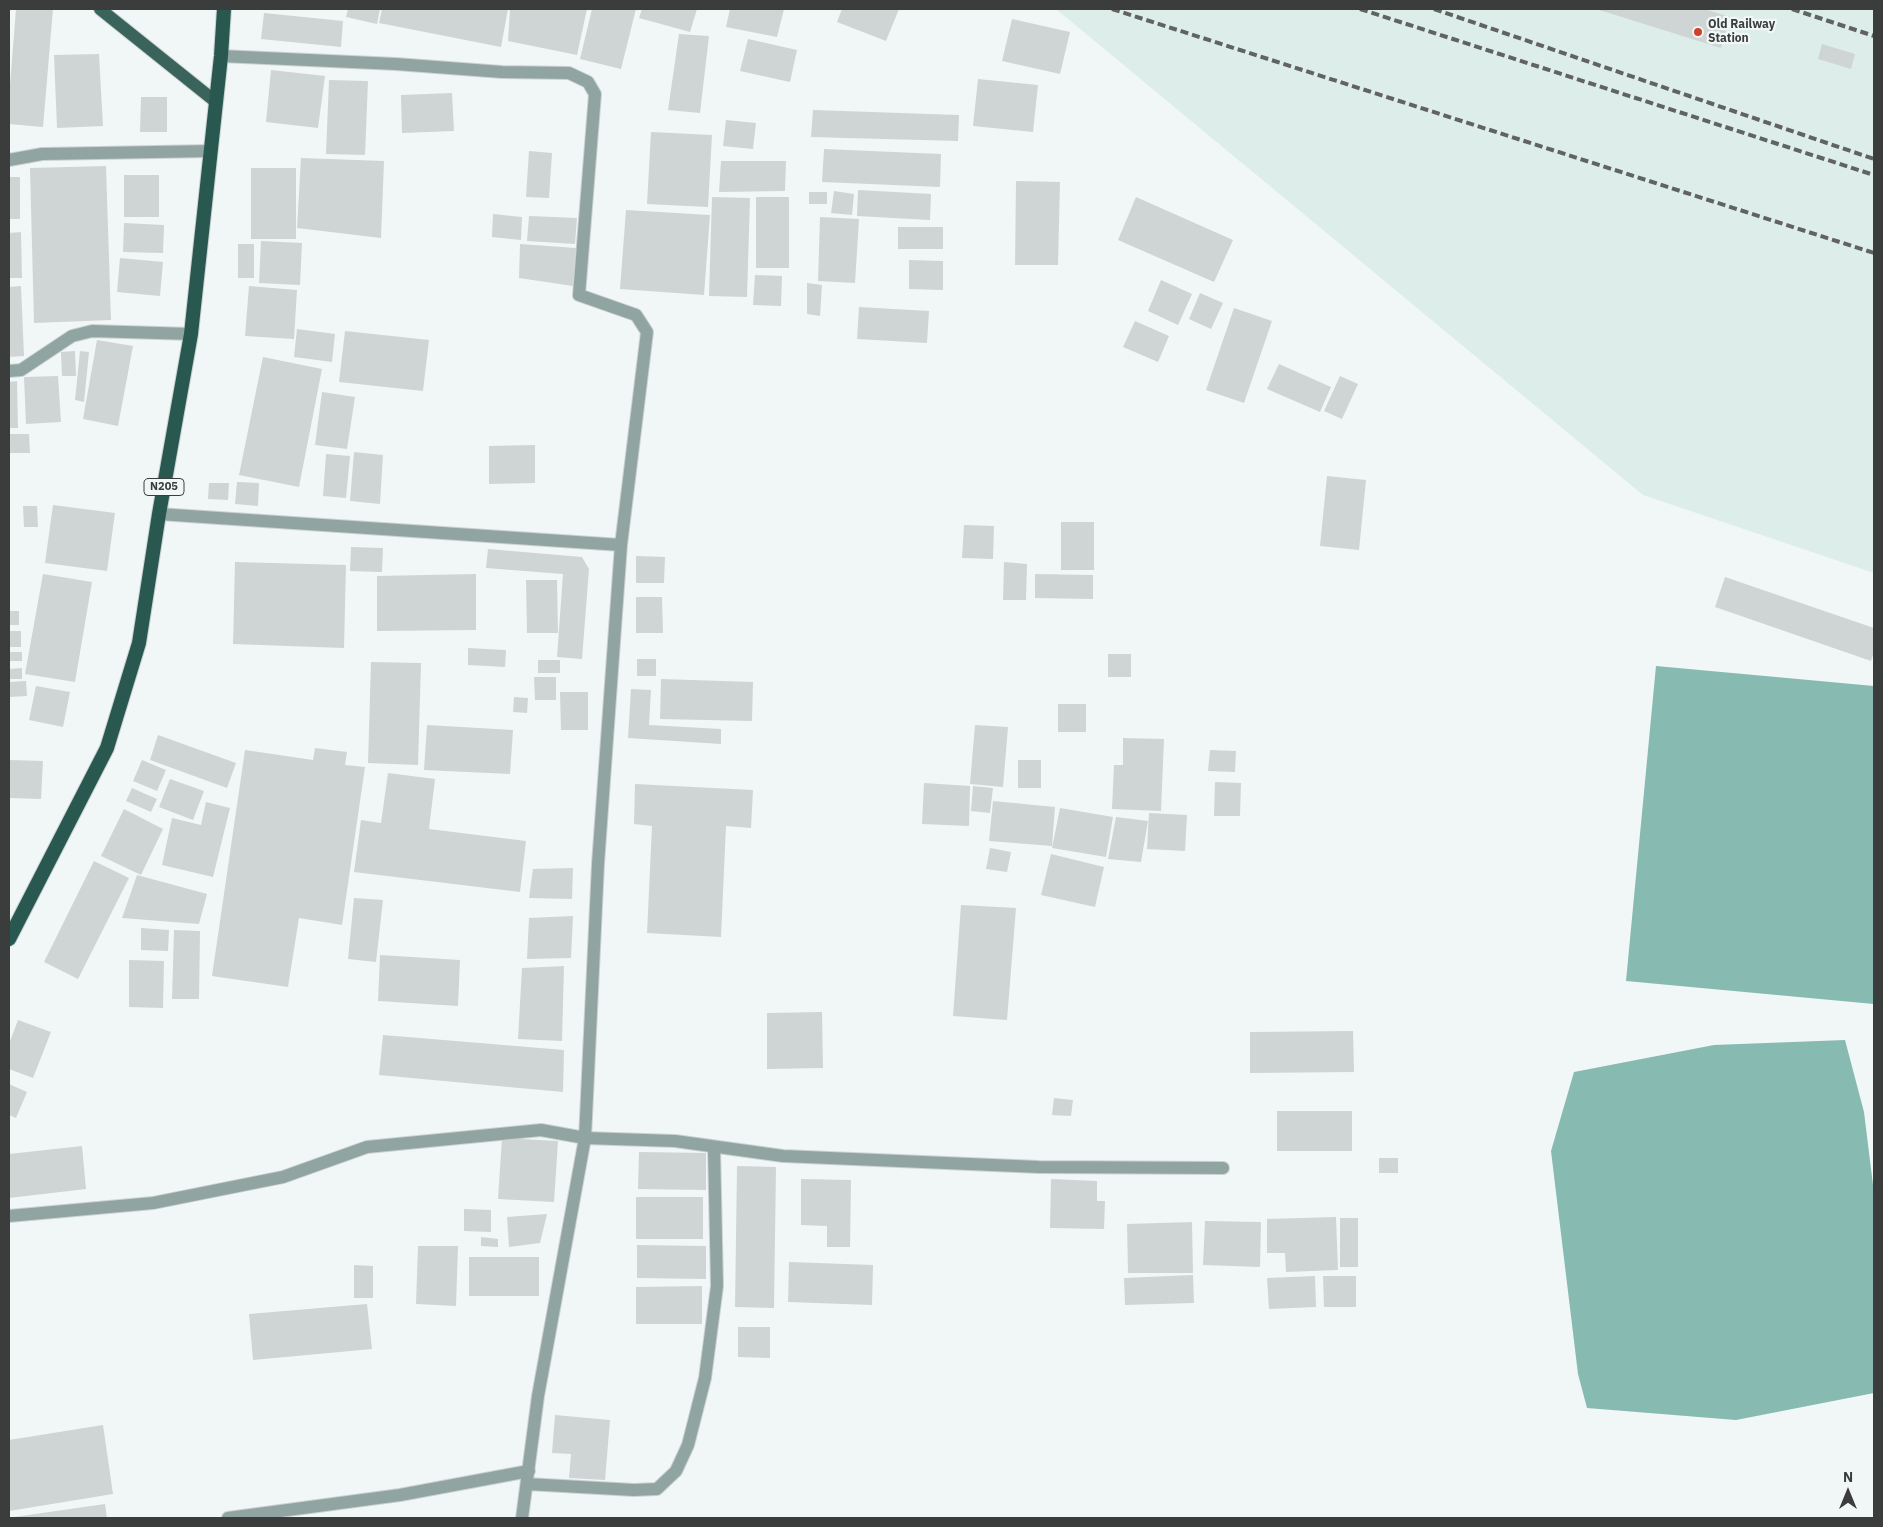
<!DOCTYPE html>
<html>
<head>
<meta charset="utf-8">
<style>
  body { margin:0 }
  #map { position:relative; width:1883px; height:1527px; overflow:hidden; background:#f1f7f6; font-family:"IBM Plex Sans",sans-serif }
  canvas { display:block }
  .frame { position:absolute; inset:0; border:10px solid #3a3d3c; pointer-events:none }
  .north { position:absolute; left:1823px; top:1467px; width:50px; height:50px; -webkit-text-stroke:4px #f1f7f6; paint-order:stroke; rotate:0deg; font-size:14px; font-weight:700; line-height:20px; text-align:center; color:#3a3d3c }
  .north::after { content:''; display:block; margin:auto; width:18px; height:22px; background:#3a3d3c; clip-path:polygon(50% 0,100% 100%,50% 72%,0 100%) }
</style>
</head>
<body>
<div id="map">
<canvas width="1883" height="1527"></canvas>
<div class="frame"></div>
<div class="north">N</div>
</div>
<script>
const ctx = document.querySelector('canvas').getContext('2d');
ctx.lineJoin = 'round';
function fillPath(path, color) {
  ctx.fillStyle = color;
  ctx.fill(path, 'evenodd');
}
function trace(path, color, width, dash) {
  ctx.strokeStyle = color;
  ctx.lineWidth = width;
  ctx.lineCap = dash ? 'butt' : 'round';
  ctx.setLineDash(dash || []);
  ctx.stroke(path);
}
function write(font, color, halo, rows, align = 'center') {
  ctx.font = font + ' "IBM Plex Sans",sans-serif';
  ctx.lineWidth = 4.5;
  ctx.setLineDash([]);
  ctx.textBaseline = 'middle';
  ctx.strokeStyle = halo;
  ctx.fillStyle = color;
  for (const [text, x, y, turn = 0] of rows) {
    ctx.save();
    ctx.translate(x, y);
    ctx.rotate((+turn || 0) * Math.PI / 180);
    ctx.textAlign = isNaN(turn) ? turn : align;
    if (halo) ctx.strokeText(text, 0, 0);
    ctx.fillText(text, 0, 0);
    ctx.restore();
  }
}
fillPath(new Path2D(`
  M1056,9H1874V573L1643,495Z`), '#ddedea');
fillPath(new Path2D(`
  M1656,666L1874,686V1004L1626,981Z
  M1845,1040L1864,1112L1874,1193V1393L1736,1420L1587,1408L1578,1374L1551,1151L1574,1072L1714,1045Z`), '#87bab1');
fillPath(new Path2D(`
  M16,9H53L43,127L9,124V98Z
  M348,9H380L377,24L346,17Z
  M382,9H508L501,47L379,23Z
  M510,9H587L577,55L508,41Z
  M592,9H636L621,69L580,59Z
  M642,9H697L690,32L639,18Z
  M730,9H784L777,37L726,27Z
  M842,9H899L886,41L837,22Z
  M1596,9H1704L1730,17L1721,48Z
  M264,13L343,21L341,47L261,39Z
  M1012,19L1070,32L1060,74L1002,61Z
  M679,34L709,36L700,113L668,110Z
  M748,39L797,50L790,82L740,71Z
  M1822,44L1855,54L1851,69L1818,59Z
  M99,54L103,126L57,128L54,55Z
  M271,70L325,76L318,128L266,122Z
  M978,79L1038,85L1033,132L973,126Z
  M329,80L368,81L365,155L326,154Z
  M452,93L454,131L402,133L401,95Z
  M141,97H167V132H140Z
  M813,110L959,115L958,141L811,137Z
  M726,120L756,123L753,149L723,146Z
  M651,132L712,135L708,207L647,204Z
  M824,149L941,154L940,187L822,182Z
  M529,151L552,153L549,198L526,197Z
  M301,158L384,161L381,238L297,228Z
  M721,161H786L785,191L719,192Z
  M106,166L111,320L34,323L30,168Z
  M251,168H296V239H251Z
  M124,175H159V217H124Z
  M9,177H20V219H9Z
  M1016,181L1060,182L1058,265H1015Z
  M858,190L931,194L930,220L857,216Z
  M834,191L854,194L852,215L831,213Z
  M809,192H827V204H809Z
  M712,197L750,198L747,297L709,296Z
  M756,197H789V268H756Z
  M1136,197L1233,240L1214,282L1118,240Z
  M626,210L710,215L704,295L620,289Z
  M493,214L522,217L521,240L492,237Z
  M529,216L577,218L575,244L527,241Z
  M820,217L859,219L855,283L818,281Z
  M124,223L164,225L163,253L123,252Z
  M898,227H943V249H898Z
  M21,232L22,278H9V233Z
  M261,241L302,243L300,285L259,283Z
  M238,244H254V278H238Z
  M520,244L576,248L573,286L519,278Z
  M120,258L163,262L160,296L117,292Z
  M909,260L943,261V290L909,289Z
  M755,275L782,276L781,306L753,305Z
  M1161,280L1192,294L1178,325L1148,311Z
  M807,283L822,285L820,316L807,314Z
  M21,286L24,356L9,357V287Z
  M249,286L297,290L294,339L245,336Z
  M1200,293L1223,303L1211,329L1189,319Z
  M859,307L929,311L927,343L857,339Z
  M1234,308L1272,321L1244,403L1206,390Z
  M1135,321L1169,336L1158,362L1123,347Z
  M297,329L335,334L332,362L294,357Z
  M345,331L429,340L423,391L339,382Z
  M97,340L133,346L118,426L83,419Z
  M75,351L76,376H62L61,352Z
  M80,351L89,352L84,402L75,400Z
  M263,357L322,369L299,487L239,475Z
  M1279,364L1331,387L1320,412L1267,389Z
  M58,376L61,422L26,424L24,377Z
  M1340,376L1358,384L1342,419L1324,411Z
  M17,381L18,428H9V382Z
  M322,392L355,397L347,449L315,445Z
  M9,434H29L30,453H9Z
  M535,445V483L489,484V446Z
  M354,452L383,455L380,504L350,501Z
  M326,454L350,456L346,498L323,496Z
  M1327,476L1366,480L1359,550L1320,546Z
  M237,482L259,483L258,506L235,504Z
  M209,483H229L228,500L208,499Z
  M53,505L115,513L107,571L45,563Z
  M23,506H37L38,527H24Z
  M1061,522H1094V570H1061Z
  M964,525L994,526L993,559L962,558Z
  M351,547L383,548L382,572L350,571Z
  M488,549L582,557L589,569L582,659L557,657L563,574L486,568Z
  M636,556L665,557L664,583H636Z
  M235,562L346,565L344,648L233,644Z
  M1004,562L1027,564L1026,600H1003Z
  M43,574L92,582L75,682L25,674Z
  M476,574V630L377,631V576Z
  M1035,574L1093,575V599L1035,598Z
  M1725,577L1874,628V652L1871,661L1715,607Z
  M526,580H557L558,633H527Z
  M636,597H662L663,633H636Z
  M9,611H19V625H9Z
  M9,631H21V647H9Z
  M468,648L506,650L505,667L468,665Z
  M9,652H22V661H9Z
  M1108,654H1131V677H1108Z
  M637,659H656V676H637Z
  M538,660H560V673H538Z
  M371,662L421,663L418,765L368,763Z
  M22,668V679H9V669Z
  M534,677H556V700H535Z
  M661,679L753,682L752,721L660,719Z
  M26,681L27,696L9,697V682Z
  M36,686L70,692L63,727L29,720Z
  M631,689L651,690L649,725L721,729V744L628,738Z
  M560,692H588V730H561Z
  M514,697L528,698L527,713L513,712Z
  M1058,704H1086V732H1058Z
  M427,725L513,730L510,774L424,770Z
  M975,725L1008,727L1003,787L970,784Z
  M158,735L236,763L227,788L150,760Z
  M1123,738L1164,739L1161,811L1112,809L1114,765H1123Z
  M315,748L347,752L345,765L365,767L342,925L299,918L288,987L212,976L245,750L313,760Z
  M1210,750L1236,751L1235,772L1208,771Z
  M9,760L43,761L41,799L9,798Z
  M142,760L166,770L157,791L133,781Z
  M1018,760H1041V788H1018Z
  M388,773L435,779L429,829L526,841L520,892L354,872L361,820L381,823Z
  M170,779L204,791L193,820L159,807Z
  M1215,782L1241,783L1240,816H1214Z
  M924,783L970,786L969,826L922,824Z
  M635,784L753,790L751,828L726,826L721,937L647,933L652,826L634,824Z
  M973,786L993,788L990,813L971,811Z
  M132,788L157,799L151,812L126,801Z
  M993,801L1055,807L1052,846L989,841Z
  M206,802L230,808L213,877L162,865L172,818L201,825Z
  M1060,808L1113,817L1106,857L1052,848Z
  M124,809L163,829L141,875L101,856Z
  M1149,813L1187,815L1185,851L1147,849Z
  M1116,817L1148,821L1141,862L1108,859Z
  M990,848L1011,852L1007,872L986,869Z
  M1051,854L1104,867L1095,907L1041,895Z
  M94,861L129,878L78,979L44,962Z
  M573,868L572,899L529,898L533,869Z
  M137,875L207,894L199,924L122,918Z
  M354,898L383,900L376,962L348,959Z
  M961,905L1016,908L1007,1020L953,1016Z
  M573,916L571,958L527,959L529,918Z
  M141,928L169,930L168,951L141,950Z
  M174,930L200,931L199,999H172Z
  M380,955L460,960L458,1006L378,1001Z
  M129,960L164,961L163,1008L129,1007Z
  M564,966L562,1041L518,1039L522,968Z
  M822,1012L823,1068L767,1069V1013Z
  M18,1020L51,1032L33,1078L9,1069V1044Z
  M1353,1031L1354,1072L1250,1073V1032Z
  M383,1035L564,1050L563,1092L379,1075Z
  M9,1084L27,1092L16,1118L9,1115Z
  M1054,1098L1073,1100L1071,1116L1052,1115Z
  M1277,1111H1352V1151H1277Z
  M502,1138L558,1141L554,1202L498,1199Z
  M82,1146L86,1189L9,1198V1154Z
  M639,1152L706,1153V1190L638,1189Z
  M1379,1158H1398V1173H1379Z
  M737,1166L776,1167L774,1308L735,1307Z
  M801,1179L851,1180L850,1247H827V1226L801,1225Z
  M1051,1179L1097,1181V1201H1105L1104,1229L1050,1228Z
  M636,1197H703V1239H636Z
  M464,1209L491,1210V1232L464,1231Z
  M547,1214L540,1243L509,1247L507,1217Z
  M1336,1217L1338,1270L1286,1272L1285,1253H1267V1219Z
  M1340,1218H1358V1267H1340Z
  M1205,1221L1261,1222L1260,1267L1203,1265Z
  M1192,1222L1193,1273H1128L1127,1224Z
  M481,1237L498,1239V1247L481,1246Z
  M637,1245L706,1246V1279L637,1278Z
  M418,1246H458L456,1306L416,1304Z
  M469,1257H539V1296H469Z
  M789,1262L873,1265L872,1305L788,1302Z
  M354,1265L373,1266V1298H354Z
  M1193,1275L1194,1303L1125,1305L1124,1278Z
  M1315,1276L1316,1307L1269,1309L1267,1278Z
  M1323,1276H1356V1307H1324Z
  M702,1286V1324H636V1287Z
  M367,1304L372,1349L253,1360L249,1314Z
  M738,1327H770V1358L738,1357Z
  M555,1415L610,1420L605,1480L569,1478L571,1454L552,1453Z
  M103,1425L113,1494L9,1511V1440Z
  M105,1504L107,1518H14V1517Z`), '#cfd5d4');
const minor = new Path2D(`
  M221,56L396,64L502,72L569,73L588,82L595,94L579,295L636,315L647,332L621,545L598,864L585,1138L538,1396L522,1518
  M9,160L42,154L211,151
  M9,371L21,370L72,336L92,331L191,334
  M159,514L621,545
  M9,1216L153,1203L283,1177L367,1147L541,1130L585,1138L675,1141L783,1156L1039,1167L1223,1168
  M527,1484L634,1490L657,1489L676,1471L688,1445L705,1378L717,1286L714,1147
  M228,1518L400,1495L529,1471`);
const primary = new Path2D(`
  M100,9L216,102`);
const trunk = new Path2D(`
  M9,939L107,748L139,643L159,514L191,334L221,56L224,9`);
trace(minor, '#ccd2d1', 14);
trace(primary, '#ccd2d1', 14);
trace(trunk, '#ccd2d1', 16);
trace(minor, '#90a5a1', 12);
trace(primary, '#3a635c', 12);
trace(trunk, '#295850', 14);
trace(new Path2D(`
  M1112,9L1874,253
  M1360,9L1874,175
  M1434,9L1874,159
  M1792,9L1874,36`), '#606362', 4, [8, 4]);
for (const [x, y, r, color] of [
  [1698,32,5,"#cd422a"]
]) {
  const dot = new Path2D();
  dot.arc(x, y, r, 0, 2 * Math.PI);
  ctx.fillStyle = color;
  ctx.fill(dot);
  trace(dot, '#f1f7f6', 2);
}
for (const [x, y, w] of [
  [164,487,40]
]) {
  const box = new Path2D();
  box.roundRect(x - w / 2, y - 8.5, w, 17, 4);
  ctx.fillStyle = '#f1f7f6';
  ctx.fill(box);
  trace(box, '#3a3d3c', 1);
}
write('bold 11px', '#3a3d3c', null, [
  ["N205",164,487]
]);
write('bold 12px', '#3a3d3c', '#f1f7f6', [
  ["Old Railway",1708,25],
  ["Station",1708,39]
], 'left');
</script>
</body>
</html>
